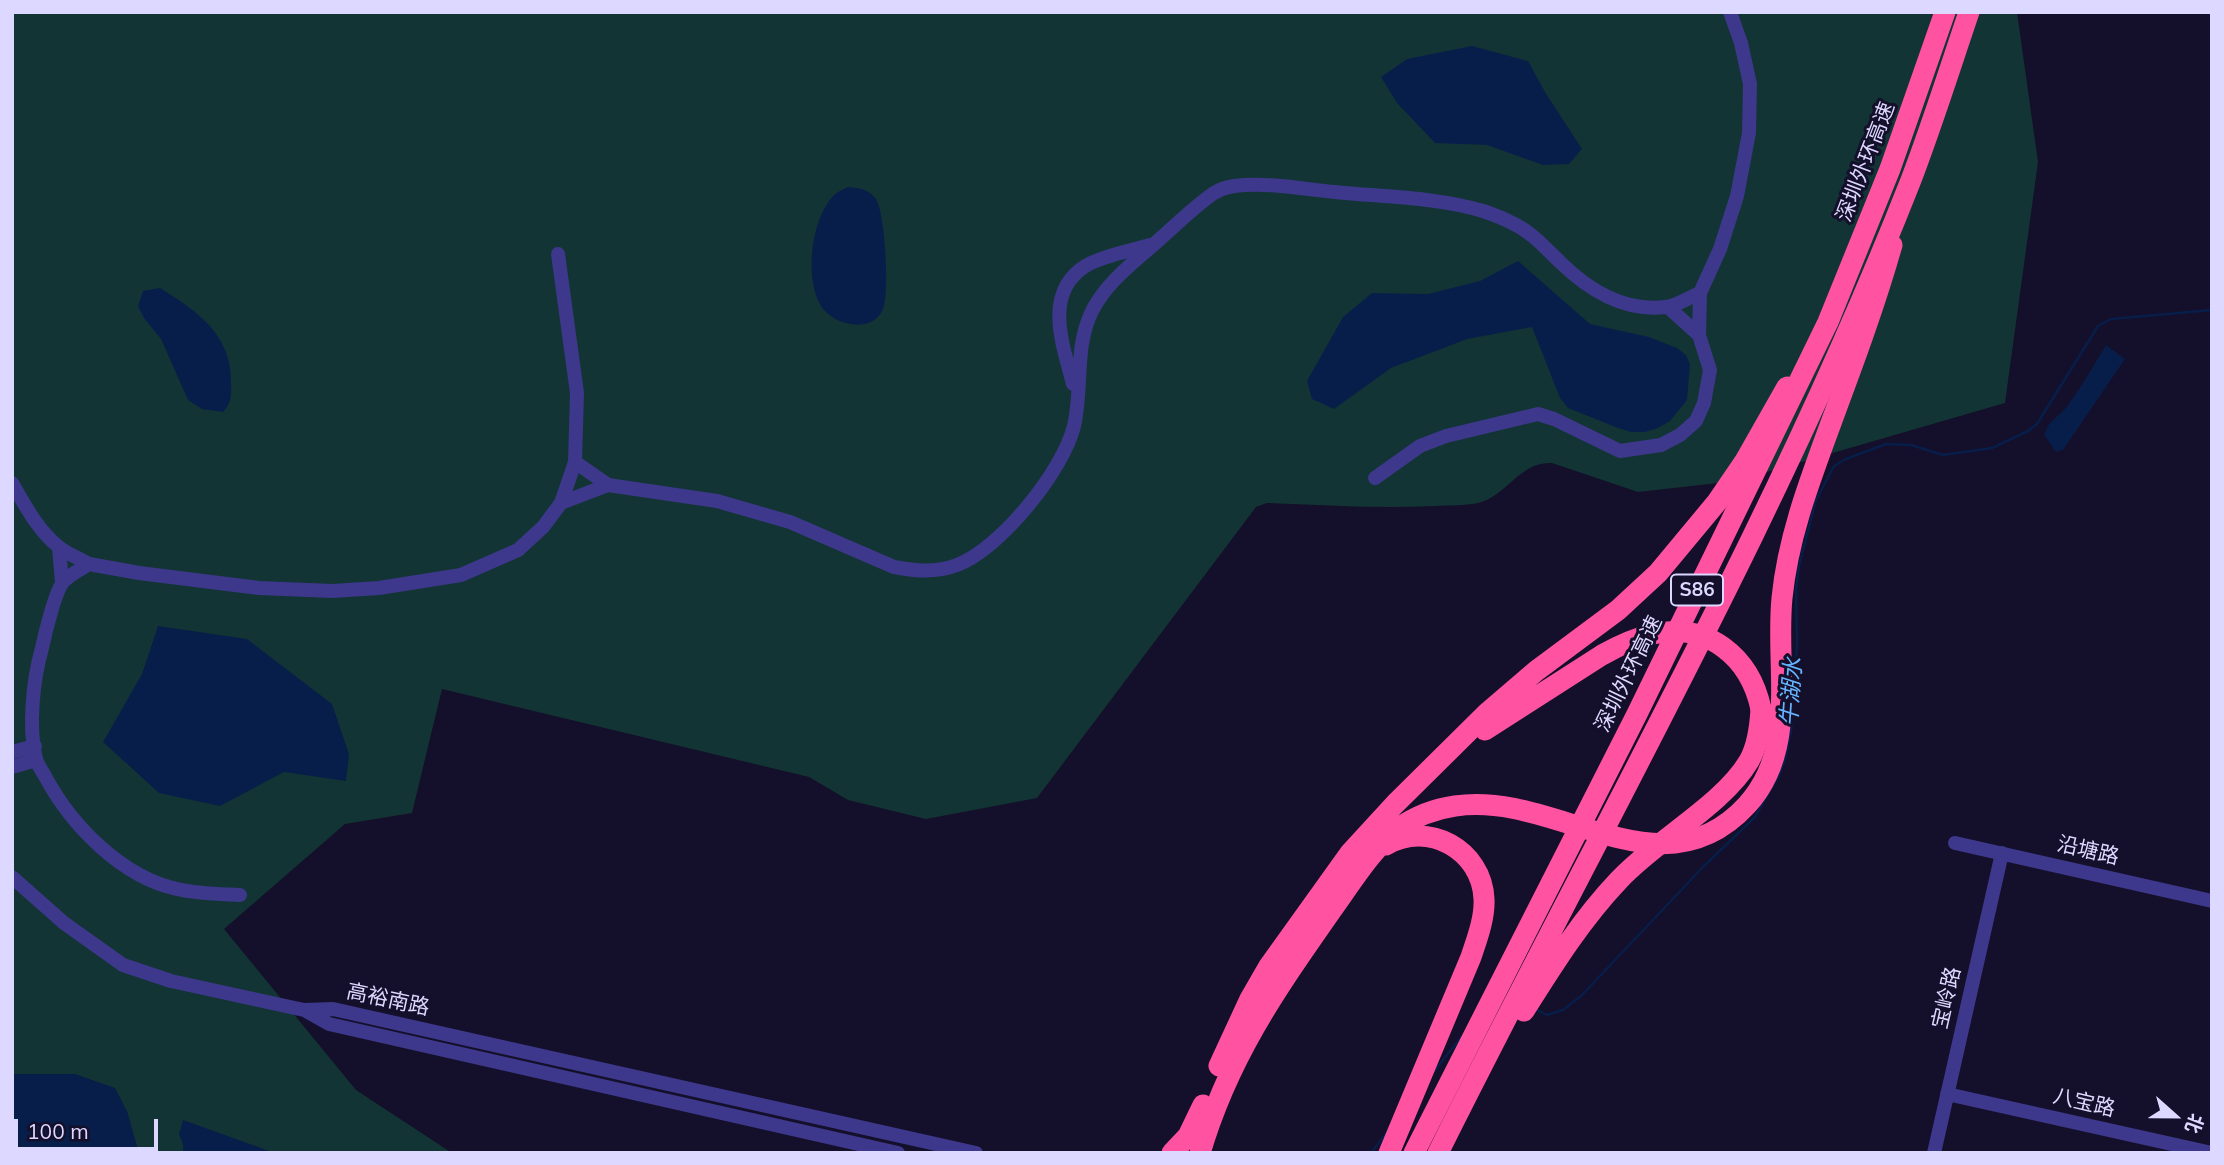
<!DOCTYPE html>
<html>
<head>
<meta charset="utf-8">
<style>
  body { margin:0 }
  #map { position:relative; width:2224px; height:1165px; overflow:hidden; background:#140f2a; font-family:Mulish,"Noto Sans SC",sans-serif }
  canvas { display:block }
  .frame { position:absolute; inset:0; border:14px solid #ddd8ff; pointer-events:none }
  .north { position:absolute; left:2140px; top:1081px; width:70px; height:70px; -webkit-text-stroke:5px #140f2a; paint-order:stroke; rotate:111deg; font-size:19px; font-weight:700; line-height:28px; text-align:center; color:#ddd8ff }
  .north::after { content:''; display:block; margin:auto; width:24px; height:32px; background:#ddd8ff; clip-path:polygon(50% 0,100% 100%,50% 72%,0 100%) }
  .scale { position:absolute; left:14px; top:1119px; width:144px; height:32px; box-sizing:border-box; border:4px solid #ddd8ff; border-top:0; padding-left:9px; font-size:21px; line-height:24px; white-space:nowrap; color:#ddd8ff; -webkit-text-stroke:5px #140f2a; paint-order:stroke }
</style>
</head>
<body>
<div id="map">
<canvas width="2224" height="1165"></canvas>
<div class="frame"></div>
<div class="north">北</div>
<div class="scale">100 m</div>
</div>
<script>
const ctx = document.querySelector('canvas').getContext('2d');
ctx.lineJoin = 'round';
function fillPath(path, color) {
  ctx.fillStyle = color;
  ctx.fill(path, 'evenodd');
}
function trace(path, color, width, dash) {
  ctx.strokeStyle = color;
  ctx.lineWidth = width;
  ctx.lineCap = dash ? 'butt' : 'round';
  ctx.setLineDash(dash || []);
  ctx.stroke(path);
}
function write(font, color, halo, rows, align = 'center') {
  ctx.font = font + ' Mulish,"Noto Sans SC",sans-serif';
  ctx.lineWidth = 6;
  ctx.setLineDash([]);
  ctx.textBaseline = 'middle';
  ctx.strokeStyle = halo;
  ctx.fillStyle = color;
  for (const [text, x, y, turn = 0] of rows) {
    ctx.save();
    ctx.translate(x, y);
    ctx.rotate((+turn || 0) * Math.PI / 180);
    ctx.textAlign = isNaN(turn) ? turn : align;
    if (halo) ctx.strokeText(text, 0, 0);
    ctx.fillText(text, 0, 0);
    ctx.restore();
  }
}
fillPath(new Path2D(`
  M12,12H2017L2038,162L2005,403L1736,481L1638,492L1552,463C1520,461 1507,496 1478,503C1464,506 1449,505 1435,506C1379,509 1323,505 1267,503L1256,507L1037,798L926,819L848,800L809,777L442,689L412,813L345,824L224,929L356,1090L452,1153H12Z`), '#123434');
fillPath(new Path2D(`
  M1472,46L1528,61L1545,92L1582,149L1569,164L1543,165L1487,145L1435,143L1397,103L1381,77L1407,59Z
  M848,187C859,188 869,189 876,199C885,213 890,294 883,309C872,335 833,325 821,306C804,278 811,218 834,195C837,192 844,189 848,187Z
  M1518,261L1590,324L1649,337L1677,348L1686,355L1690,364L1687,400L1670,421L1658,428L1645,432H1631L1618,428L1568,408L1560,398L1532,327L1467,339L1391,368L1334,409L1312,399L1307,381L1343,317L1372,293L1428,294L1480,281Z
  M160,288C197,311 231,334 231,381C231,394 233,401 223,412L202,409L188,400L161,339L144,318L138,306L143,291Z
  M2106,345L2125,359L2063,450L2056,452L2044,435L2049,424L2066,408L2083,383Z
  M158,626L247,639L332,704L349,754L346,781L284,772L220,806L159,793L103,742L142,674Z
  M12,1074H75L115,1088L127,1111L139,1153H12Z
  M183,1120L275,1153H183V1145L179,1134Z`), '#081e4a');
trace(new Path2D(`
  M1535,1009L1547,1015L1563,1010L1581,996L1703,867L1755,817L1779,775L1785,759L1792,726L1797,644L1796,590L1799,566L1816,500L1834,466L1846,459L1886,444L1911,445L1943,455L1992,448L2028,431L2037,424L2098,326L2111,319L2212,310
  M1433,1073L1461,1037
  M1371,1153L1388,1131`), '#081e4a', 2.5);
trace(new Path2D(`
  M1668,307L1699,335
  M1073,384C1063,345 1042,292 1087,265C1105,255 1130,251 1150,245
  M575,462L608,485
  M1375,478L1420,446L1446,436L1538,414L1554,419L1620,451L1661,445L1680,435L1696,421L1704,403L1710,370L1699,335L1700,293L1720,249L1737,196L1749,133L1750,84L1741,43L1730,12
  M12,483C25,505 38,531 59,547C67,554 79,558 89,564
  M561,503L608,485L717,501L790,522L894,567C915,571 936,573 957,565C1000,549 1063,471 1074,426C1083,387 1074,348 1092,311C1108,280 1136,261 1161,238C1178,223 1195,206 1214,193C1219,190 1227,187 1234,186C1267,182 1302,189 1335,192C1383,197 1436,197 1483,211C1492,214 1503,218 1512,223C1532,232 1546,249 1561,263C1590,291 1624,312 1665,307C1677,306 1689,297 1700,293
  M59,548L62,582
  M12,752L35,746
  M12,767L36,760
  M1955,843L2212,901
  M12,877L64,923L123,965L171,981L304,1010L333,1009L976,1153
  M240,895C219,894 198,894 177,889C122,877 72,826 46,778C43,772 38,766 36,759C28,727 33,680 42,648C45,634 55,592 63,582C69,575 81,569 89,564L139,573L259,588L332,591L379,588L461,575L518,550L543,527L561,503L575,462L577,393L558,254
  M306,1011L329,1024L898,1153
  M1947,1094L2212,1153
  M1934,1153L2002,853`), '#3d388b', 14);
trace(new Path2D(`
  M1485,730L1602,655C1618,646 1635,638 1653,634C1708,622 1750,657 1761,709
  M1386,845C1428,820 1482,850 1484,899C1485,918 1477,939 1471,957L1389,1153
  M1219,1066L1250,999L1269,966L1350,853L1395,804L1487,713L1536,671L1618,610L1658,573L1717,502L1745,461L1787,387
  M1172,1153L1188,1136L1203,1105
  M1200,1153C1228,1058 1275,991 1331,911C1350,885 1373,847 1399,828C1416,816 1434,809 1455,806C1556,790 1661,899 1747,805C1799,748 1775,667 1782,598C1788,537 1810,480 1831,423C1853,364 1875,305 1892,245`), '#ff53a1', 21);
trace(new Path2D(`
  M1524,1011C1553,965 1581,920 1619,880C1656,840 1723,805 1749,761C1758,745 1760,727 1761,709
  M1414,1153L1637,714L1828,322L1890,169L1945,12
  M1438,1153C1599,830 1779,516 1911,180C1932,125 1950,68 1969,12`), '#ff53a1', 21);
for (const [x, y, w] of [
  [1697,590,52]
]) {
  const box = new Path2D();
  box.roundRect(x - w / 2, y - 15.5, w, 31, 5);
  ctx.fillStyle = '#140f2a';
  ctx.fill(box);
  trace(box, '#ddd8ff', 2);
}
write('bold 19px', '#ddd8ff', null, [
  ["S86",1697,590]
]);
write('21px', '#ddd8ff', '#140f2a', [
  ["深圳外环高速",1866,162,-69],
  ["深圳外环高速",1629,674,-64],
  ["沿塘路",2088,851,13],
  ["宝岭路",1947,998,-77],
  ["高裕南路",388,1000,12],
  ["八宝路",2084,1103,13]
]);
write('italic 23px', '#66b4ff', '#140f2a', [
  ["牛湖水",1792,692,-86]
]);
</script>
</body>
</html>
